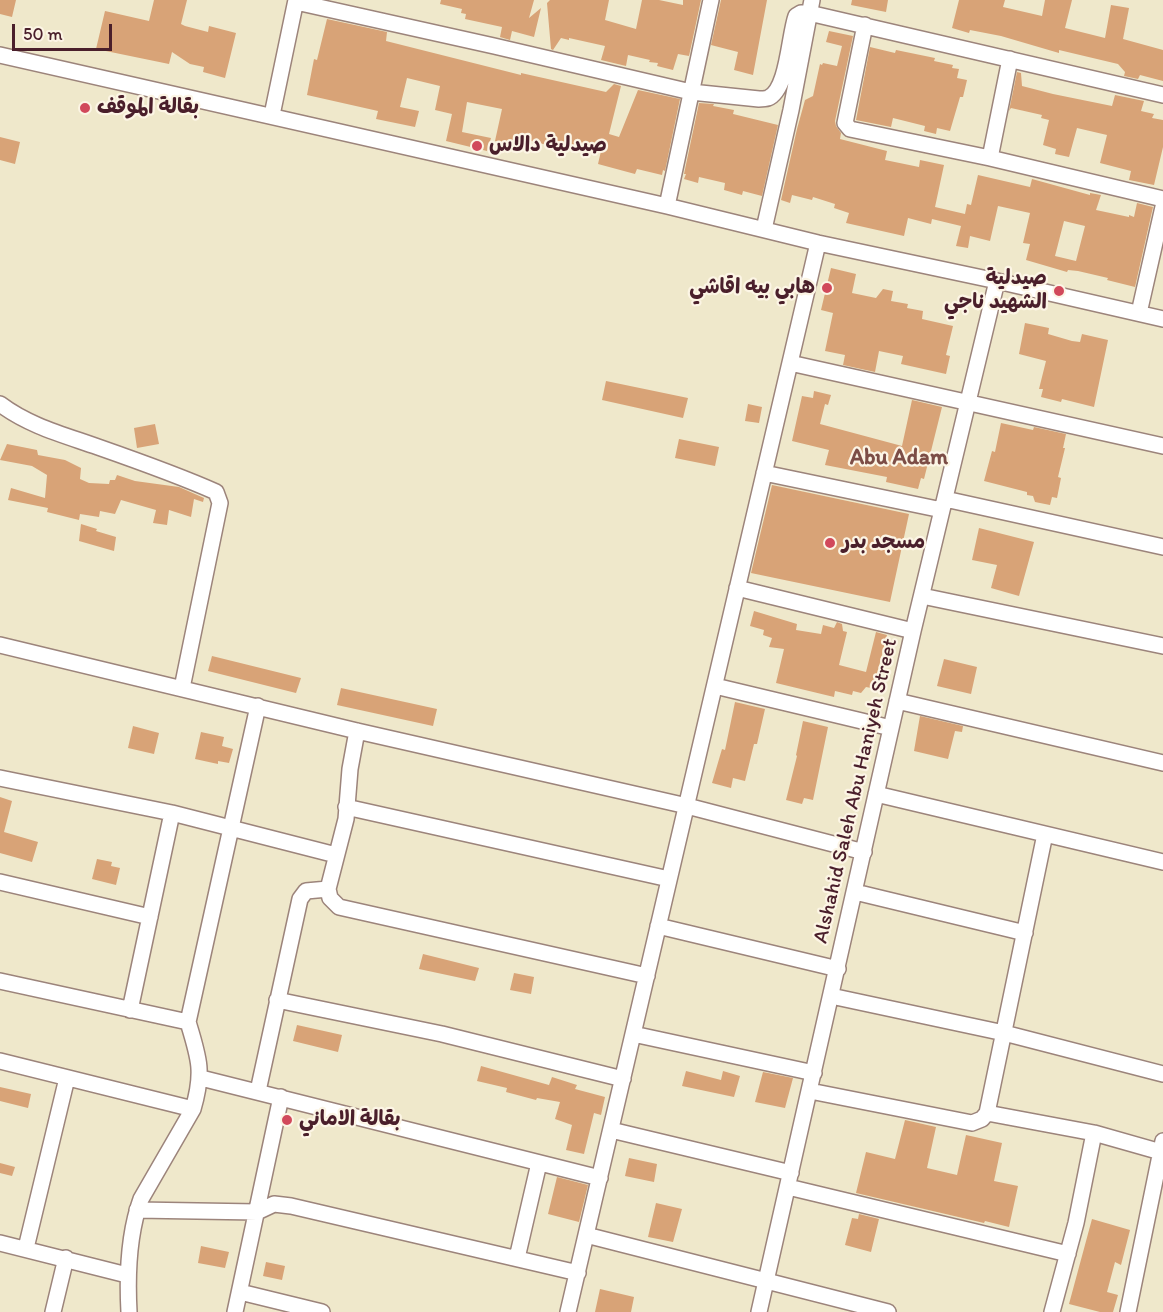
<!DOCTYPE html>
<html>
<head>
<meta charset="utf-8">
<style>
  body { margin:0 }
  #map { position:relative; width:1163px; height:1312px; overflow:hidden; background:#efe8cb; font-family:Itim,sans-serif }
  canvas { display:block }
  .scale { position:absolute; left:12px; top:24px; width:100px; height:27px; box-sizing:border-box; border:3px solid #4a1f2b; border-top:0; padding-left:8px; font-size:18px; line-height:21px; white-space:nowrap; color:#4a1f2b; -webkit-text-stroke:4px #fcf5e5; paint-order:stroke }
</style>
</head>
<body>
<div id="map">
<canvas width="1163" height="1312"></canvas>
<div class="scale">50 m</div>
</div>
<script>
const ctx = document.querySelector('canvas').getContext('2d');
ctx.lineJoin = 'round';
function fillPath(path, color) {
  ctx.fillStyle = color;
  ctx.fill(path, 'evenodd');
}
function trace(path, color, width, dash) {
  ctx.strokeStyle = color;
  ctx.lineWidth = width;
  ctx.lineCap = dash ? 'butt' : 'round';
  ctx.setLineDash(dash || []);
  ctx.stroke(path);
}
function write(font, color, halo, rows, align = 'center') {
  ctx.font = font + ' Itim,"Playpen Sans Arabic",sans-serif';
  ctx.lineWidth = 4.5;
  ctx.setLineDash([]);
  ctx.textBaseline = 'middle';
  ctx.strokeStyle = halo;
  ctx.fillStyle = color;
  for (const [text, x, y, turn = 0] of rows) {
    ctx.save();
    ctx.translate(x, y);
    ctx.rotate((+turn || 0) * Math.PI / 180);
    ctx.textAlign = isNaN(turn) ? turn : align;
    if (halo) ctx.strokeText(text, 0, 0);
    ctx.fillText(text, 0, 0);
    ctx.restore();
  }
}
fillPath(new Path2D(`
  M0,0H16L12,17L0,14Z
  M154,0H187L181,24L185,26L208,32L209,26L236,33L225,78L203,72L204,67L190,64L172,52L169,64L96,49L105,11L149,21Z
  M441,0H534L529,18L541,8L534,37L512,31L510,40L500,37L502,27L465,19L466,14L461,13L462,9L440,4Z
  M550,0H609L605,20L636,29L642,0H659L683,5V0H701L689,56L678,54L673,70L657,66L658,63L649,62L650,60L628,55L626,66L601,60L605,46L569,38V40L561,38L553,50L551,49L547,3Z
  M721,0H767L753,75L734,70L738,52L711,45Z
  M852,0H888L886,12L851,5Z
  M959,0H1005L1003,7L1042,16L1045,0H1072L1065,28L1105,38L1111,5L1129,8L1123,39L1163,50V81L1140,75L1138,79L1124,76L1125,72L1118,64L1059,50V53L1001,36L970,30L969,33L952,28Z
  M327,19L387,32L386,41L521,75V73L606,92L614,84L621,86L609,134L619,137L638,90L680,99L665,171L663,170L662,175L637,169L635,174L598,164L601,151L552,140L551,146L519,138L517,146L495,141L502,109L467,102L462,132L491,138L487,151L446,141L452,114L435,110L440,86L407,78L400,107L419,111L415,127L376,119L378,111L307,95L314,59L317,60Z
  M829,31L853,36L835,121L836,126L841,133L840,139L887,151L885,160L919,167L920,160L944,165L935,207L965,214L967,204L971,205L978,175L1030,187L1032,179L1090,195V193L1101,195L1096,210L1129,217V215L1134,217L1137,203L1153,207L1135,287L1107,280L1108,278L1078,271L1068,270L1067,272L1026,260L1030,244L1023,243L1030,213L998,206L990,241L970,236L968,248L956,246L961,226L932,219L931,224L908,218L904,236L846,223L849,213L834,208L835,204L813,197L812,200L792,195L790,203L781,200L797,129L805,100L813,96L820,64L822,65L823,63L837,66L842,46L826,42ZM1064,221L1085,226L1076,261L1055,256Z
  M870,47L895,53L896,50L935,58L934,61L953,65L952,68L959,69L957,78L967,80L963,97H960L950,131L937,128L936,134L924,131L925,126L893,118L891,127L856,120Z
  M1017,72L1021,73L1022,86L1053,94L1112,106L1115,95L1144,101L1141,111L1154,114L1152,118L1163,120V147L1154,185L1129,180L1131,171L1100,163L1107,135L1077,128L1069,157L1055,154L1056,149L1043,145L1049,120L1041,118L1042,115L1011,108L1009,111Z
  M699,103L714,104L713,106L734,110L733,114L778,125L762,196L743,191L742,195L724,190L725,183L699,177L698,183L684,179L686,174H684Z
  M0,137L20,142L15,164L0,160Z
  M831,268L856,274L852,293L876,298L883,289L893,291L891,301L908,304L907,308L923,311L922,319L953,326L946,355L950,356L946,374L901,364L903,356L879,351L875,372L843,365L845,355L825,351L833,313L821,310Z
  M1025,323L1049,328L1048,334L1072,341L1080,342L1082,334L1108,340L1094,407L1062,399L1061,402L1041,397L1043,389H1039L1046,361L1019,354Z
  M606,381L688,398L683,418L602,400Z
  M814,391L831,395L828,405L825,404L820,424L902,446L912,400L942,407L924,479L921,478L918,489L886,482L887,477L825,465L829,450L792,441L802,396L813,398Z
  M748,404L762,407L759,423L745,421Z
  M1001,423L1033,430L1034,427L1066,434L1063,448H1065L1058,477L1061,478L1057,498L1052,497L1050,505L1035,502L1033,496L1027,495V492L984,481L992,451L995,452Z
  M155,424L159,444L137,448L134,428Z
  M679,439L719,447L715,466L675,458Z
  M7,444L37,450L38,455L65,460L81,468L80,479L89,483L109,484L110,480H115L117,475L135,481L179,487L204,498L203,502L194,499L191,517L169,510L167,525L153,523L156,510L121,500L115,514L100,511L99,517L80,514L79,520L47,512L48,508L8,500L11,488L45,498L47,475L32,466L0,460Z
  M772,485L909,514L890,602L751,573Z
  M81,524L97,529L96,531L116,537L114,551L79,541Z
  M979,528L1034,542L1019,596L991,588L997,565L972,560Z
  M754,611L797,624L796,630L821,634L823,625L834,628L837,622L842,624L843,631L847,632L839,665L866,672L876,632L887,635L877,674L879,675L876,689L866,687L861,693L853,691L852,695L835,691L834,697L776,683L784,649L769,647L772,638L763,635L764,630L750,626Z
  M212,656L301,678L296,693L208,671Z
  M944,659L977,667L971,694L937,686Z
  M341,688L437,709L433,726L337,705Z
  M735,702L765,709L757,744H754L745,781L733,778L731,788L712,783L722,749L725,750Z
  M920,716L963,726L962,732L955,731L948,759L914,751Z
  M803,721L828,727L813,800L804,798L802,804L786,800L797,756L796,755Z
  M133,726L159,733L154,754L128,748Z
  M201,732L224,737L222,746L233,749L229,763L218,761V764L195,759Z
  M0,797L12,801L4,832L38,842L32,862L0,853Z
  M97,859L112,862L111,866L120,868L116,885L92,879Z
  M423,954L479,968L475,981L419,969Z
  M514,973L534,977L531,994L510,990Z
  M297,1025L342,1035L338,1052L293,1041Z
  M481,1066L549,1085L552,1077L577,1085L575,1089L605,1097L601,1115L594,1113L584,1154L566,1150L572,1125L555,1119L560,1102L537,1098L536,1100L506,1092L507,1088L477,1081Z
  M686,1071L721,1080L723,1071L740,1076L734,1097L682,1086Z
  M763,1072L793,1078L785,1108L755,1102Z
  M0,1087L31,1094L28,1108L0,1101Z
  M905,1120L936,1127L927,1168L957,1175L966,1135L1002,1143L994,1181L1018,1186L1009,1227L985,1221L984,1223L856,1193L866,1152L895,1159Z
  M629,1158L657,1164L654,1182L625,1176Z
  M0,1163L15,1167L12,1176L0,1173Z
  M557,1177L588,1185L579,1222L548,1214Z
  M656,1203L682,1209L673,1242L648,1237Z
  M859,1214L879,1219L871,1252L845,1245L852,1218L858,1219Z
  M1092,1219L1130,1230L1121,1265L1115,1262L1107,1292L1118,1295L1113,1312H1100L1069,1304Z
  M201,1246L229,1252L225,1268L198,1263Z
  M266,1262L285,1266L282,1280L263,1276Z
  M600,1289L634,1297L631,1312H595Z`), '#d8a377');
const minor = new Path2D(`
  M296,2L494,46L691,92L759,99C762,99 765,99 768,98C788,90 789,35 796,16L801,13H809L1163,95
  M865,25L845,123L850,129L990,158L1163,199
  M0,55L667,206L818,243L997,281L1163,319
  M272,115L296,0
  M990,158L1010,59
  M667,206L711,0
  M764,229L791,110L812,0
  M1139,313L1163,207
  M790,363L1163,446
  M0,404C29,426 64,435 98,447C138,461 178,475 216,492L220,503L182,688
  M764,473L942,510
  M945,499L1163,547
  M737,588L913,631
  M922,596L1163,646
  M0,645L357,731L687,806L864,852
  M715,686L891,728
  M897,701L1163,763
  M357,731L350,769L346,819L328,889L330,898L339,907L647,976
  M0,778L172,813L336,855
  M876,794L1163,862
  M346,807L669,879
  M0,882L150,917
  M855,892L1025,933
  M658,926L838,969
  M0,981L188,1022
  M831,996L1004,1033L1163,1074
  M277,1000L442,1034L623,1079
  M130,1010L172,813
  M633,1034L814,1073
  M0,1061L193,1109
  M201,1078L600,1178
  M258,1091L300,899L306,891L328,889
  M810,1091L972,1123L982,1119L987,1113L1045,834
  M987,1113L1094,1133L1161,1152
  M611,1130L791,1173
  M788,1187L1068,1254
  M137,1210L257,1212L274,1204L291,1206L578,1273
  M586,1235L888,1312
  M0,1243L127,1275
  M26,1248L67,1078
  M517,1258L539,1163
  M240,1292L322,1312
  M53,1312L66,1258
  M129,1312C127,1275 128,1235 141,1199L193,1109C204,1072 199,1058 188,1022L258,706
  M235,1312L281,1097
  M568,1312L818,243
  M759,1312L913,631L997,281
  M1052,1312L1076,1223L1094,1133
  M1128,1312L1163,1141`);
trace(minor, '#9c847b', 18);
trace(minor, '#fff', 15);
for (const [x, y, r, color] of [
  [85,108,6,"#d1495b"],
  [477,146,6,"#d1495b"],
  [827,288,6,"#d1495b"],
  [1059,291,6,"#d1495b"],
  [830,543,6,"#d1495b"],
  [287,1120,6,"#d1495b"]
]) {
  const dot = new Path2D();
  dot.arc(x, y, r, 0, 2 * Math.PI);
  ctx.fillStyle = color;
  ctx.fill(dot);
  trace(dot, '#fcf5e5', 2);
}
write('bold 21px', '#4a1f2b', '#fcf5e5', [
  ["بقالة الموقف",97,108],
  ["صيدلية دالاس",489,146],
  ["صيدلية",1047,279,"right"],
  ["الشهيد ناجي",1047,303,"right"],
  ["هابي بيه اقاشي",815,288,"right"],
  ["مسجد بدر",842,543],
  ["بقالة الاماني",299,1120]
], 'left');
write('21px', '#4a1f2b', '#fcf5e5', [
  ["Alshahid Saleh Abu Haniyeh Street",856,791,-77]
]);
write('bold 22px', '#7c4d46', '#fcf5e5', [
  ["Abu Adam",899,458]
]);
</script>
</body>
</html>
